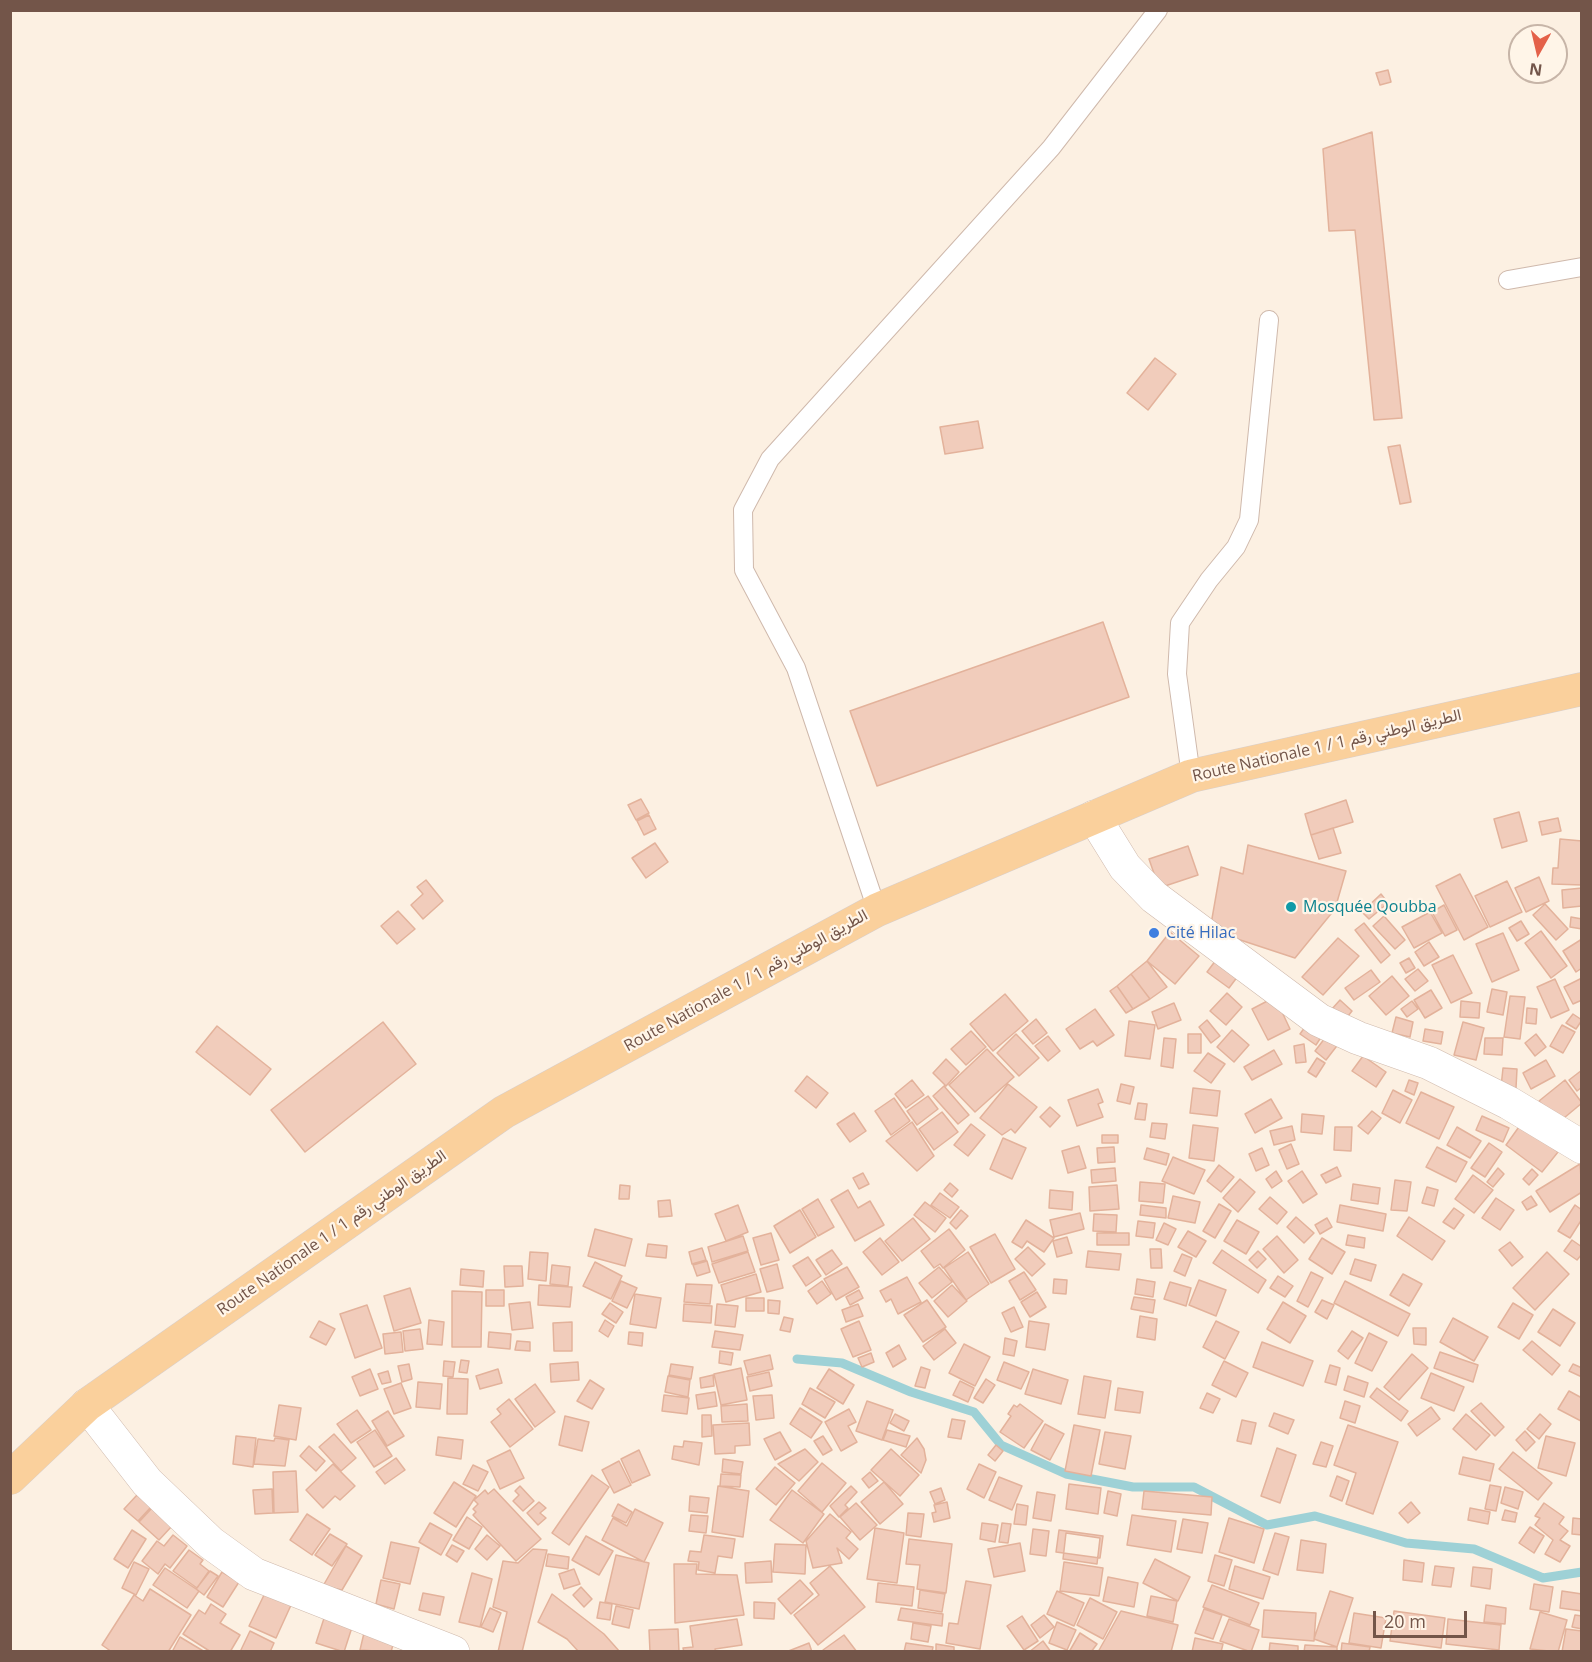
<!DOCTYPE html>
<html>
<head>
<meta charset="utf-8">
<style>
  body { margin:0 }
  #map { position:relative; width:1592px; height:1662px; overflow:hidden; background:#fcf0e2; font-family:"Open Sans",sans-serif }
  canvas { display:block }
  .frame { position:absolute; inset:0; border:12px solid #735549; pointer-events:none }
  .north { position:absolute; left:1508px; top:24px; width:60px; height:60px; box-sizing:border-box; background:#fff5e8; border:2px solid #c7b5a8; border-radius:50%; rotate:188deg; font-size:16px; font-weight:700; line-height:24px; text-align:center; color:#735549 }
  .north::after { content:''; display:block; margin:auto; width:21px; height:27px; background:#e46149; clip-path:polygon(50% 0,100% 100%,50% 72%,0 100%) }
  .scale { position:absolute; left:1373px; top:1611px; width:94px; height:27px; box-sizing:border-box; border:3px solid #735549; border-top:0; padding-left:8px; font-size:18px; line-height:21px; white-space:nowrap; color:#735549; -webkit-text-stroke:4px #fff5e8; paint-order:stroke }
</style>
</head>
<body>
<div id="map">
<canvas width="1592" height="1662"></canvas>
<div class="frame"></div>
<div class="north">N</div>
<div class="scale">20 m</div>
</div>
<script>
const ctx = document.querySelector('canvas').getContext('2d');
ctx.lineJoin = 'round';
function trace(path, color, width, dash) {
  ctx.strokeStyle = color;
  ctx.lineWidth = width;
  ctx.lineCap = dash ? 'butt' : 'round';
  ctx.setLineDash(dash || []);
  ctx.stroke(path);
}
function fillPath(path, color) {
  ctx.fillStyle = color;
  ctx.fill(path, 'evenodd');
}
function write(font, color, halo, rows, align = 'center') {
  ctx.font = font + ' "Open Sans",Vazirmatn,sans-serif';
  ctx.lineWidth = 4.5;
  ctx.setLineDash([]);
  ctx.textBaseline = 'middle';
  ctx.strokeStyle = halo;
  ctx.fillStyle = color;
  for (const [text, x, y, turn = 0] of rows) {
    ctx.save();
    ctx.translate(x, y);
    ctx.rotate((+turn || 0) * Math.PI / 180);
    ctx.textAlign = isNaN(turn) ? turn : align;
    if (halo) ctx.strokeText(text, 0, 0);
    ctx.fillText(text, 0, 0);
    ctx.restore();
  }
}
trace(new Path2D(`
  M797,1359L842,1363L911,1392L974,1412L1001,1445L1066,1474L1133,1487H1194L1267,1525L1315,1516L1406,1543L1474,1549L1543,1578L1582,1572`), '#9ed1d6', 9);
const building = new Path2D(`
  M1388,70L1391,82L1380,85L1376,73Z
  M1372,132L1402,418L1374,420L1355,230L1329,231L1323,149Z
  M1155,358L1176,374L1148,410L1127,393Z
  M978,421L983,448L945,454L940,427Z
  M1400,445L1411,502L1400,504L1388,447Z
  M1103,622L1129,697L877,786L850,711Z
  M641,799L649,813L636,820L628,805Z
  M1346,800L1353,822L1311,835L1305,814Z
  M1519,812L1527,841L1502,848L1494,819Z
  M649,815L656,829L644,835L637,821Z
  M1558,818L1561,831L1542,835L1539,822Z
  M1333,828L1341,853L1319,859L1311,835Z
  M1560,839L1582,841V885L1552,884L1553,868H1558Z
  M655,843L668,862L646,878L632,858Z
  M1248,845L1346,871L1335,909L1295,958L1210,930L1221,867L1243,874Z
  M1188,846L1198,875L1159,888L1149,859Z
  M1460,874L1488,927L1464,940L1436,886Z
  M1539,877L1549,901L1526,912L1515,888Z
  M426,880L443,901L423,919L411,905L423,894L417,887Z
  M1507,881L1522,912L1490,927L1475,896Z
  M1582,888V906L1563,908L1562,890Z
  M1381,894L1388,903L1369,919L1362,912Z
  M1545,904L1568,929L1556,940L1533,915Z
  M1444,905L1457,930L1445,936L1432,912Z
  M398,911L415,929L397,944L381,926Z
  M1430,912L1442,933L1414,948L1402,927Z
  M1384,916L1405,940L1395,949L1373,926Z
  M1571,917L1582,919V929L1570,927Z
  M1521,921L1529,934L1517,941L1509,928Z
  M1364,923L1390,955L1381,963L1355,930Z
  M1541,931L1567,966L1551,978L1525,943Z
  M1170,932L1199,956L1175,984L1147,961Z
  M1503,933L1519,970L1492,982L1476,944Z
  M1338,938L1359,956L1323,995L1302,977Z
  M1582,939V968L1576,972L1563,951Z
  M1429,942L1439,957L1424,966L1415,952Z
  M1453,955L1472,993L1451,1003L1432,965Z
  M1219,956L1241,972L1229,988L1207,972Z
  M1409,958L1415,968L1406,973L1400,963Z
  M1147,961L1167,987L1150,999L1131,974Z
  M1418,969L1428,981L1415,991L1405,979Z
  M1371,970L1380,982L1354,1000L1345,988Z
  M1131,974L1150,999L1133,1009L1117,986Z
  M1392,976L1409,996L1386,1015L1369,996Z
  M1582,978V1000L1573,1004L1564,987Z
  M1555,979L1569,1010L1551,1018L1537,987Z
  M1117,986L1133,1009L1126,1013L1110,991Z
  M1492,989L1507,992L1503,1015L1487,1012Z
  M1431,990L1442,1008L1425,1018L1414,1000Z
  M1227,993L1242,1007L1226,1025L1210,1011Z
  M1005,994L1028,1021L993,1051L970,1024Z
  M1510,996L1525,997L1520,1039L1504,1037Z
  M1275,997L1290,1029L1268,1040L1252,1009Z
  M1340,1000L1352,1011L1344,1021L1331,1010Z
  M1412,1001L1418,1009L1407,1017L1401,1009Z
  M1461,1001L1480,1003L1479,1018L1460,1017Z
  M1174,1003L1181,1020L1158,1029L1152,1012Z
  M1527,1008L1537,1009L1536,1024L1526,1023Z
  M1095,1009L1114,1035L1097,1046L1093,1041L1080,1049L1066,1029Z
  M1573,1014L1582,1020L1576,1029L1566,1023Z
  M1396,1017L1413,1022L1410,1037L1392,1033Z
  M1036,1019L1047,1033L1033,1044L1022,1031Z
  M1207,1020L1220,1036L1211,1043L1199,1027Z
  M1310,1020L1325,1031L1316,1045L1300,1034Z
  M1129,1021L1155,1025L1150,1059L1125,1056Z
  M383,1022L416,1064L305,1152L271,1110Z
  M1463,1022L1484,1028L1476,1060L1454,1055Z
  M1562,1025L1575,1032L1563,1053L1550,1046Z
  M217,1026L271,1069L250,1095L196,1052Z
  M1332,1029L1343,1038L1326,1060L1315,1051Z
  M1425,1029L1443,1032L1441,1044L1423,1041Z
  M1232,1030L1249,1045L1234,1062L1217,1047Z
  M971,1031L986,1047L966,1065L951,1049Z
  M1016,1034L1039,1058L1019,1076L997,1053Z
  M1188,1034H1201V1053H1188Z
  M1536,1034L1546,1047L1535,1056L1525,1043Z
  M1048,1036L1060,1051L1048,1061L1035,1046Z
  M1164,1038L1176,1039L1173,1068L1161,1066Z
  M1485,1038H1503L1502,1055L1484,1054Z
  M1304,1044L1306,1062L1296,1063L1294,1046Z
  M987,1049L1014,1077L975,1112L949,1085Z
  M1274,1050L1282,1064L1252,1080L1244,1067Z
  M1208,1053L1225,1064L1211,1083L1194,1071Z
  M1363,1056L1386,1072L1376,1087L1352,1071Z
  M1317,1058L1325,1063L1316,1077L1308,1072Z
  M946,1059L959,1072L946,1086L933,1073Z
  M1546,1060L1555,1076L1531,1089L1523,1073Z
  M1503,1068L1517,1069L1516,1088L1501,1087Z
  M1582,1070V1087L1577,1091L1569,1080Z
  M807,1076L828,1093L816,1108L795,1091Z
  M912,1080L924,1095L906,1108L895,1094Z
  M1409,1080L1418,1083L1414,1095L1405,1091Z
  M1565,1080L1582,1103L1558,1123L1539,1101Z
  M1008,1084L1037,1107L1015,1133L1011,1129L1002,1135L980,1118Z
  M1121,1084L1134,1087L1130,1104L1117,1101Z
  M944,1086L969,1115L958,1124L933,1096Z
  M1193,1088L1220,1091L1217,1116L1190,1113Z
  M1098,1089L1103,1102L1098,1104L1103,1117L1077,1126L1068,1100Z
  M1393,1090L1412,1100L1400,1123L1382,1113Z
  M1421,1092L1454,1107L1439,1139L1406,1123Z
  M928,1096L938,1109L917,1125L907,1111Z
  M894,1098L910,1121L891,1135L875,1111Z
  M1271,1099L1282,1118L1255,1133L1245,1114Z
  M1138,1103L1147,1104L1145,1120L1135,1119Z
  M1050,1107L1060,1116L1050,1127L1040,1117Z
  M1372,1111L1381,1118L1368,1134L1358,1126Z
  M942,1112L958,1132L934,1150L919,1129Z
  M854,1113L866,1131L850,1142L837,1124Z
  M1302,1114L1324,1116L1322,1134L1301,1132Z
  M1482,1116L1509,1128L1503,1142L1476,1130Z
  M912,1122L934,1156L917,1171L886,1141Z
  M1152,1123L1167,1124L1165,1139L1150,1137Z
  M971,1124L985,1135L968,1156L954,1145Z
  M1521,1124L1558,1152L1542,1172L1506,1145Z
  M1193,1125L1218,1128L1214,1161L1189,1158Z
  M1292,1126L1295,1140L1274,1145L1270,1131Z
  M1335,1127H1352L1351,1151L1334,1150Z
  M1457,1127L1481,1141L1470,1158L1447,1145Z
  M1102,1135H1118V1143H1102Z
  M1003,1138L1026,1148L1012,1179L990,1169Z
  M1489,1143L1502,1152L1485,1177L1471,1168Z
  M1291,1144L1299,1164L1287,1169L1279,1150Z
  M1079,1146L1086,1168L1068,1173L1062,1151Z
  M1114,1147L1115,1162L1098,1163L1097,1148Z
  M1437,1147L1467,1162L1456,1182L1426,1167Z
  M1147,1148L1169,1154L1166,1165L1144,1159Z
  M1262,1148L1269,1165L1256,1171L1249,1154Z
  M1173,1157L1205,1170L1194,1194L1162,1181Z
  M1580,1164L1582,1192L1550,1212L1536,1191Z
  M1219,1165L1234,1177L1221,1192L1207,1181Z
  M1337,1167L1341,1176L1326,1183L1321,1175Z
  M1115,1168L1116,1181L1092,1183L1091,1170Z
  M1498,1168L1504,1174L1493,1187L1487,1182Z
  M1532,1169L1538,1175L1529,1185L1523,1179Z
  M1276,1171L1282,1181L1272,1188L1266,1179Z
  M1302,1171L1317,1194L1303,1203L1288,1181Z
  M863,1173L869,1184L859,1189L853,1178Z
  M1473,1175L1493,1190L1474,1213L1455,1199Z
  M1240,1179L1255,1192L1238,1212L1223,1198Z
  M1395,1180L1411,1182L1407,1211L1391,1210Z
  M1140,1182L1165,1184L1163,1203L1139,1201Z
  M950,1183L958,1190L952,1197L944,1190Z
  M1353,1184L1380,1188L1378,1204L1351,1200Z
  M620,1185L630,1186L629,1199H619Z
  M1117,1185L1119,1209L1090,1211L1089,1187Z
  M1427,1187L1438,1190L1434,1206L1422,1203Z
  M848,1190L858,1208L870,1201L884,1225L855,1241L831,1200Z
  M1050,1190L1073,1192L1072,1210L1049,1208Z
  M940,1193L959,1207L950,1218L931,1205Z
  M1173,1196L1200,1202L1195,1223L1168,1218Z
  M1531,1196L1537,1205L1527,1210L1522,1202Z
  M1270,1197L1287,1212L1277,1224L1259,1209Z
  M1496,1198L1514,1210L1500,1230L1482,1218Z
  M818,1199L834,1227L818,1236L802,1209Z
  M670,1200L672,1216L659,1217L658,1201Z
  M925,1202L946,1218L935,1232L914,1215Z
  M1219,1204L1231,1211L1215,1238L1203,1231Z
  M738,1205L748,1232L726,1241L715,1214Z
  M1141,1205L1166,1208V1218L1140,1215Z
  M1340,1205L1386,1214L1383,1231L1337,1222Z
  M1575,1205L1582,1210V1219L1570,1238L1558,1231Z
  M1454,1208L1464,1215L1454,1229L1443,1222Z
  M800,1210L816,1237L790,1253L774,1226Z
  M961,1210L968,1216L956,1229L950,1223Z
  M1080,1213L1084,1229L1054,1237L1050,1220Z
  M1094,1214L1117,1215L1116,1232L1093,1231Z
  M1296,1217L1314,1233L1304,1243L1287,1227Z
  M1409,1217L1445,1241L1432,1260L1397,1236Z
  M913,1218L930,1239L902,1261L885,1241Z
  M1327,1218L1332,1227L1320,1234L1315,1225Z
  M1026,1220L1054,1238L1044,1252L1027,1241L1022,1248L1012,1242Z
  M1237,1220L1259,1232L1246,1254L1224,1241Z
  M1138,1221L1155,1223L1153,1238L1136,1236Z
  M1164,1223L1176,1229L1168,1245L1156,1240Z
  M595,1229L632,1239L625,1266L588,1256Z
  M949,1229L965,1250L943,1268L940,1264L934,1268L921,1251Z
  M1188,1231L1206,1241L1196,1257L1178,1247Z
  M771,1233L779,1260L761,1265L753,1238Z
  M1097,1233H1129V1245H1097Z
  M995,1234L1015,1269L991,1283L970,1247Z
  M1348,1235L1365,1238L1364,1248L1346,1245Z
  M743,1236L748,1251L712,1262L708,1247Z
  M1277,1236L1298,1260L1284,1273L1263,1249Z
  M1067,1237L1072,1253L1057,1257L1053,1241Z
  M880,1238L899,1262L882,1275L863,1252Z
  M1322,1238L1345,1252L1332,1274L1309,1259Z
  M1572,1240L1582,1247V1254L1577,1260L1564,1251Z
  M1510,1242L1523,1257L1512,1266L1499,1250Z
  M648,1244L667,1246L666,1258L646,1256Z
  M1028,1247L1045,1264L1032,1276L1015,1259Z
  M702,1248L706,1260L692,1264L689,1252Z
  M1150,1249H1161L1162,1268H1151Z
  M832,1250L842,1264L826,1275L816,1260Z
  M1222,1250L1266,1280L1258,1293L1213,1263Z
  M1088,1251L1121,1254L1119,1270L1086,1267Z
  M1258,1251L1266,1259L1257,1268L1249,1260Z
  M530,1252L548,1253L546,1281L528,1279Z
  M748,1252L755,1272L719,1283L712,1264Z
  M968,1252L989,1284L966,1300L944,1268Z
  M1547,1252L1569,1274L1535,1310L1513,1288Z
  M1182,1254L1192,1258L1185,1276L1174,1271Z
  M808,1257L821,1276L806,1286L793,1266Z
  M1355,1259L1376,1265L1371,1281L1350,1274Z
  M707,1261L710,1272L697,1276L693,1265Z
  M595,1262L622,1276L611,1299L583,1286Z
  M777,1264L783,1288L767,1292L760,1269Z
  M552,1265L570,1267L568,1286L550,1284Z
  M504,1266H522L523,1286L505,1287Z
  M847,1267L859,1287L836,1300L824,1279Z
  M939,1267L952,1282L932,1298L919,1283Z
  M461,1269L484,1271L483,1287L460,1285Z
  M1024,1272L1036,1290L1020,1300L1009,1281Z
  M1311,1272L1323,1278L1308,1307L1297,1301Z
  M756,1274L761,1292L726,1302L721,1285Z
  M1403,1274L1422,1284L1409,1306L1390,1295Z
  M1278,1276L1293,1286L1285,1297L1270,1288Z
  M907,1277L921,1302L898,1314L891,1299L886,1302L880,1291Z
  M1054,1279L1067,1280L1066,1294L1053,1293Z
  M1137,1279L1155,1282L1153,1297L1135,1294Z
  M1199,1280L1226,1290L1216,1316L1189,1305Z
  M621,1281L637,1288L627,1308L612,1301Z
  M822,1281L831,1294L817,1304L808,1291Z
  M1345,1281L1410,1314L1398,1336L1334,1303Z
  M1170,1282L1191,1288L1186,1306L1164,1299Z
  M686,1284L712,1285L710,1304L684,1302Z
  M539,1285L572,1287L570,1307L538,1305Z
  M952,1285L967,1301L948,1317L934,1301Z
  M410,1288L421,1323L394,1331L384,1296Z
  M486,1290H504V1306H486Z
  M859,1290L863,1298L850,1305L846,1297Z
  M452,1291L482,1292L481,1347H452Z
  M1037,1292L1046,1307L1030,1317L1021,1302Z
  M635,1294L661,1298L656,1328L630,1324Z
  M1134,1297L1155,1300L1153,1313L1131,1309Z
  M746,1298H764V1311H746Z
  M768,1300L780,1301L779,1314L768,1313Z
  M927,1300L946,1327L923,1342L904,1315Z
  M1322,1300L1334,1305L1327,1319L1315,1312Z
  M530,1302L533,1328L512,1330L509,1304Z
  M1283,1302L1306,1316L1290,1343L1267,1329Z
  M610,1303L623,1312L616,1323L602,1314Z
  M1513,1303L1533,1315L1519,1339L1498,1327Z
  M684,1304L712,1306L711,1323L683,1321Z
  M717,1304L738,1306L735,1327L715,1325Z
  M858,1304L863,1316L846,1322L842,1310Z
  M367,1305L382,1348L355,1358L340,1314Z
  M1014,1307L1023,1327L1011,1332L1002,1313Z
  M1553,1309L1575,1323L1560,1346L1538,1332Z
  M1140,1316L1157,1319L1155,1340L1137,1337Z
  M784,1317L793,1319L790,1332L780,1330Z
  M1453,1318L1488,1337L1474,1361L1440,1342Z
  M429,1320L444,1322L442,1345L427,1344Z
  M605,1320L614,1326L608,1337L599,1331Z
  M319,1321L335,1329L326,1345L310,1337Z
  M859,1321L871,1350L853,1357L841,1329Z
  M1029,1321L1049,1324L1045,1350L1026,1347Z
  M1216,1321L1239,1332L1225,1359L1203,1347Z
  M572,1322V1351H554L553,1323Z
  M1413,1328H1426V1345L1414,1344Z
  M420,1329L423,1349L405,1351L403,1331Z
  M945,1329L956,1343L934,1360L923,1346Z
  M715,1331L743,1335L740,1350L712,1347Z
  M1352,1331L1363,1338L1348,1359L1338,1351Z
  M401,1332L403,1352L385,1354L383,1334Z
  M489,1332L511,1334L510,1349L488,1347Z
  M629,1332L643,1333L642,1346L628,1344Z
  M1369,1333L1387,1342L1372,1371L1355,1363Z
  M1005,1338L1017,1341L1014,1356L1003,1354Z
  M517,1341L530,1342V1351L515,1350Z
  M1532,1341L1560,1365L1552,1375L1523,1350Z
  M1262,1342L1313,1361L1303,1386L1253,1367Z
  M964,1344L990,1357L975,1386L949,1373Z
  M899,1345L906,1359L893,1367L886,1353Z
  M720,1351L733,1353L731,1365L719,1363Z
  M1440,1352L1478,1365L1473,1382L1434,1368Z
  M871,1353L874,1362L862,1367L858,1358Z
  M1412,1354L1428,1368L1399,1400L1384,1387Z
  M770,1355L773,1369L748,1375L744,1361Z
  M461,1360L469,1361L467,1373L459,1372Z
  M444,1361L455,1362L453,1377L443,1376Z
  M1224,1361L1248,1373L1236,1397L1212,1385Z
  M578,1362L579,1380L551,1382L550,1364Z
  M1004,1362L1029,1372L1021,1389L997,1380Z
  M409,1364L412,1379L402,1382L398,1366Z
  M671,1364L693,1367L691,1379L669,1375Z
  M1573,1364L1582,1368V1377L1569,1371Z
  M1330,1365L1340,1368L1336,1385L1325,1382Z
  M921,1367L930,1370L925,1388L915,1386Z
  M741,1368L747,1400L721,1405L714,1374Z
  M370,1369L378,1389L360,1396L352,1377Z
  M498,1369L502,1383L480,1389L476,1376Z
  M829,1369L854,1385L843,1404L817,1388Z
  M1033,1369L1068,1380L1061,1404L1025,1394Z
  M388,1371L391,1382L382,1384L378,1374Z
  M769,1372L772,1386L750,1391L747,1377Z
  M1431,1373L1464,1387L1454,1411L1421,1398Z
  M713,1375L714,1386L701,1388L700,1378Z
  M668,1376L690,1380L688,1397L665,1392Z
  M1084,1376L1111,1381L1105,1418L1078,1414Z
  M1348,1376L1368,1383L1364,1397L1344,1390Z
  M448,1378L468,1379L467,1414H447Z
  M986,1379L995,1385L983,1403L974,1398Z
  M590,1380L604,1389L592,1409L577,1401Z
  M960,1381L974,1388L968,1402L953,1395Z
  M418,1382L442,1384L440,1409L416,1407Z
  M401,1383L411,1408L394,1414L384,1389Z
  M535,1384L555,1412L535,1427L515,1399Z
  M810,1388L835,1402L825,1418L802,1404Z
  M1118,1388L1143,1392L1140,1413L1115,1410Z
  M1377,1388L1408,1411L1401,1421L1370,1397Z
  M1569,1391L1582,1398L1581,1421L1558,1409Z
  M715,1392L717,1406L698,1409L696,1395Z
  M1207,1393L1220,1399L1213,1413L1200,1408Z
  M664,1395L689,1398L687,1414L662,1411Z
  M772,1395L774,1418L756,1420L753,1396Z
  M509,1399L533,1429L510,1447L491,1422L501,1414L497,1409Z
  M867,1401L893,1410L882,1440L856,1431Z
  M1345,1401L1360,1406L1355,1423L1340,1418Z
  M1481,1403L1504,1427L1495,1436L1471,1411Z
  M747,1404L748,1421L722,1422L721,1406Z
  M1020,1404L1043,1421L1024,1448L1000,1432L1011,1416L1008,1414L1014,1405L1017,1407Z
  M279,1405L301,1408L296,1440L274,1436Z
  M1431,1407L1440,1419L1417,1436L1408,1424Z
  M800,1408L822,1422L811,1438L790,1424Z
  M849,1409L856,1422L848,1426L857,1442L841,1451L825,1422Z
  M357,1410L371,1430L351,1443L337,1424Z
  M388,1411L404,1436L387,1446L372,1421Z
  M1274,1413L1294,1420L1288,1434L1269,1426Z
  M895,1414L909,1421L904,1431L890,1423Z
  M1466,1414L1490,1435L1476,1450L1453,1429Z
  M1540,1414L1551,1424L1539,1439L1527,1429Z
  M702,1415H711L712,1436L702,1437Z
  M565,1416L589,1422L582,1451L559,1445Z
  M952,1419L965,1421L961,1439L948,1437Z
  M1242,1420L1256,1423L1251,1444L1237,1441Z
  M749,1423L750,1445L735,1446V1453L715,1454L713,1425Z
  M1045,1424L1064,1434L1050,1460L1031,1450Z
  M1074,1425L1100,1430L1091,1476L1065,1471Z
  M1348,1425L1398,1442L1373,1514L1346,1504L1356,1473L1334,1465Z
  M375,1430L392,1456L374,1467L357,1442Z
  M887,1430L910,1436L906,1447L883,1440Z
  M1525,1431L1535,1442L1526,1451L1516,1440Z
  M780,1432L791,1451L775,1460L764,1439Z
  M1105,1432L1131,1436L1125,1469L1099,1464Z
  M334,1434L356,1458L341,1471L319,1447Z
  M236,1436L256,1438L253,1467L233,1464Z
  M823,1436L832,1450L823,1455L814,1441Z
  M1546,1436L1575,1443L1566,1476L1538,1468Z
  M438,1437L463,1440L461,1459L436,1455Z
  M275,1438L289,1440L285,1466L254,1464L258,1439L274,1441Z
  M917,1438L924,1449L926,1460L921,1473L901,1455Z
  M684,1441L702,1443L699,1465L672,1459L674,1446L683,1447Z
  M1321,1442L1333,1446L1326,1467L1313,1464Z
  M996,1445L1003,1451L995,1461L988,1455Z
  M309,1446L325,1461L316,1471L300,1456Z
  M1277,1448L1296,1455L1280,1503L1261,1496Z
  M805,1449L818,1462L799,1481L778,1464Z
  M891,1449L919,1475L900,1496L871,1470Z
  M510,1450L524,1478L500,1489L487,1461Z
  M639,1450L650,1475L632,1483L621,1459Z
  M1513,1452L1552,1483L1538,1500L1499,1469Z
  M1463,1457L1494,1464L1490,1481L1459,1474Z
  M396,1458L405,1470L385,1484L376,1472Z
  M723,1459L743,1462L741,1474L722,1472Z
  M619,1461L631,1485L614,1493L602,1470Z
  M822,1463L846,1483L822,1512L798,1491Z
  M333,1464L355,1486L340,1500L335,1496L323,1508L306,1490Z
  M979,1464L996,1472L984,1498L967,1489Z
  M473,1465L488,1472L478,1491L463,1484Z
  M775,1467L795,1483L776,1505L756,1489Z
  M296,1471L298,1512L274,1513L273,1472Z
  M870,1472L878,1481L869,1488L862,1479Z
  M721,1474L741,1475L740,1487L720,1486Z
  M592,1475L609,1487L569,1545L552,1533Z
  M1337,1476L1349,1481L1342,1501L1330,1496Z
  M999,1477L1022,1486L1012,1510L989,1500Z
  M454,1482L476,1496L456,1527L434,1513Z
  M884,1482L903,1504L880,1524L861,1502Z
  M1069,1484L1101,1488L1098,1514L1066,1509Z
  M1490,1485L1501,1487L1496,1511L1485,1509Z
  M520,1486L534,1501L523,1511L513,1501L519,1495L515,1491Z
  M718,1486L749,1491L743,1537L712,1532Z
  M851,1486L857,1492L845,1505L848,1508L839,1517L830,1506Z
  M1505,1487L1523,1492L1518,1509L1501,1503Z
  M941,1488L945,1500L935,1504L930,1492Z
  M272,1489L273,1513L255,1514L253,1490Z
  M494,1489L541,1539L516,1561L473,1515L476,1512L473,1509L478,1504L474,1500L485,1490L488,1494Z
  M792,1490L824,1514L803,1543L770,1520Z
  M1108,1491L1121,1494L1117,1516L1104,1513Z
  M1144,1491L1212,1497L1211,1515L1142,1509Z
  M1037,1492L1055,1495L1051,1521L1033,1518Z
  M137,1495L151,1507L138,1521L124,1509Z
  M690,1496L709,1498L707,1513L689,1511Z
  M539,1502L546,1508L540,1513L546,1518L538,1525L527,1513Z
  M947,1502L950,1518L934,1522L932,1513L936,1512L934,1505Z
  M1411,1502L1420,1513L1408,1523L1399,1513Z
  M856,1503L877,1525L860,1540L840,1517Z
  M1544,1503L1564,1517L1559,1524L1568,1531L1560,1540L1570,1546L1560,1562L1545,1554L1553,1540L1535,1525L1540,1518L1535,1516Z
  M618,1504L632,1512L626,1523L612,1516Z
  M1017,1504L1028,1506L1026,1525L1014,1524Z
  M152,1508L172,1526L159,1540L139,1522Z
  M1470,1508L1490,1512L1488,1524L1468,1520Z
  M635,1509L663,1523L644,1562L602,1540L613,1518L627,1526Z
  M1505,1510L1517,1513L1515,1522L1502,1520Z
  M908,1513L924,1514L921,1537L906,1535Z
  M307,1514L330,1529L312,1555L290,1540Z
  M830,1514L851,1532L846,1538L858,1549L849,1559L837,1548L842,1563L813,1568L806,1541Z
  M691,1515L708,1516L706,1533L689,1531Z
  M1132,1515L1176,1521L1171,1552L1127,1545Z
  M467,1517L482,1527L469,1549L453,1540Z
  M1229,1518L1264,1529L1254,1563L1219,1552Z
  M1573,1518L1582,1519V1535L1572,1534Z
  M1183,1519L1208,1523L1202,1553L1177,1549Z
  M430,1523L452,1535L441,1555L419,1542Z
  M982,1523L998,1525L995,1542L980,1539Z
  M1002,1523L1011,1524L1008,1543L999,1542Z
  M1530,1527L1544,1536L1534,1553L1519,1543Z
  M875,1528L904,1533L897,1583L867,1579Z
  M1033,1529L1049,1531L1046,1556L1030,1554Z
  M132,1530L146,1539L128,1568L114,1559Z
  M1059,1530L1103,1536L1100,1558L1056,1552Z
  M1066,1533L1100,1538L1097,1564L1063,1559Z
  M1275,1533L1289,1537L1278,1575L1263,1570Z
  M330,1534L347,1544L332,1566L315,1555Z
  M173,1535L187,1546L170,1568L165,1564L158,1574L142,1561L157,1541L164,1546Z
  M487,1535L500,1546L487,1560L475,1549Z
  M704,1535L735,1539L732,1558L718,1556L715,1573L698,1570L699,1562L688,1561L690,1551L701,1552Z
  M586,1536L613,1551L599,1575L572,1560Z
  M909,1539L952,1544L946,1593L917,1589L920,1565L906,1564Z
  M1301,1540L1326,1544L1323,1573L1297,1570Z
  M391,1542L419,1548L410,1584L383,1578Z
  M1020,1543L1025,1571L994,1577L988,1549Z
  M775,1544L806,1545L805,1574L773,1572Z
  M452,1545L464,1551L457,1562L446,1555Z
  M346,1546L362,1556L342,1590L323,1586Z
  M533,1549L547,1550L522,1652H498L507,1612L493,1607L503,1561L518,1563Z
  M189,1550L203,1560L200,1564L209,1571L197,1588L173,1571Z
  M548,1554L569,1557L568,1569L546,1566Z
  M616,1555L649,1563L639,1609L605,1602Z
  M1215,1555L1232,1560L1224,1586L1208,1581Z
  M1155,1559L1190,1577L1178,1601L1143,1583Z
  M1404,1560L1424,1563L1422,1582L1403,1580Z
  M771,1561L772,1582L746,1583L745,1563Z
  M134,1562L149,1569L136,1595L122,1588Z
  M1064,1562L1103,1568L1099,1596L1060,1591Z
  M674,1564H697L696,1574L737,1575L744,1615L675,1623Z
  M830,1566L865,1607L818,1645L794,1615L819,1595L810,1583Z
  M1235,1566L1270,1577L1263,1599L1229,1589Z
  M1435,1566L1454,1568L1451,1587L1432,1585Z
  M1473,1567L1492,1569L1490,1589L1471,1586Z
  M165,1568L199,1591L187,1608L153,1585Z
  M574,1569L580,1584L564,1589L559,1574Z
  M210,1571L218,1576L204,1595L196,1589Z
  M222,1572L239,1582L223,1607L207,1597Z
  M472,1573L492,1579L480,1627L459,1622Z
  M1108,1577L1138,1583L1134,1607L1103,1601Z
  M381,1580L400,1584L394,1609L376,1604Z
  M800,1580L813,1594L791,1614L778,1599Z
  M966,1581L991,1585L980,1649L946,1643L949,1623L958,1624Z
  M878,1583L914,1587L912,1606L876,1602Z
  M1534,1584L1553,1587L1549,1612L1530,1609Z
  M1212,1585L1259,1603L1250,1625L1203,1607Z
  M581,1587L592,1599L584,1607L573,1595Z
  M150,1589L191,1615L168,1652H112L102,1645L134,1595L143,1601Z
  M920,1590L945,1594L942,1612L918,1608Z
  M266,1591L292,1603L276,1638L249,1626Z
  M1057,1591L1084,1603L1074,1626L1047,1614Z
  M1330,1591L1353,1598L1337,1647L1314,1639Z
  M1562,1591L1582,1594V1611L1560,1608Z
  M423,1593L444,1597L440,1615L419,1610Z
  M552,1594L604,1634L620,1652H579L567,1639L538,1622Z
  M1151,1596L1177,1601L1173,1622L1147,1616Z
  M1090,1598L1117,1612L1103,1639L1077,1625Z
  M600,1602L612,1604L610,1620L597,1618Z
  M754,1602L775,1603L774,1619L754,1618Z
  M211,1604L226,1614L220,1623L240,1635L230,1652H211L183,1634L199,1610L205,1614Z
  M1486,1605L1506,1608L1505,1624L1484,1622Z
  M616,1606L633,1610L629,1628L612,1624Z
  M490,1608L501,1613L493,1632L481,1627Z
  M901,1608L943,1614L942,1626L898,1620Z
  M327,1609L355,1618L344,1652L316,1643Z
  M1204,1609L1222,1615L1213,1639L1195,1633Z
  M1264,1610L1316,1613L1314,1641L1262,1637Z
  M1121,1611L1178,1625L1171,1652H1098Z
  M1394,1611L1445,1618L1441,1648L1390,1641Z
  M1540,1612L1567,1620L1558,1652L1530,1649Z
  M1354,1613L1386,1618L1381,1648L1349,1643Z
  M1044,1615L1054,1627L1040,1638L1031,1625Z
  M1575,1615L1582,1616V1629L1572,1627Z
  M1022,1616L1038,1641L1024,1650L1007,1626Z
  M737,1619L742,1645L715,1649L716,1652H684L683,1648L693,1647L690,1626Z
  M1229,1619L1259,1630L1251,1652L1220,1641Z
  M1448,1619L1501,1625L1499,1650L1446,1644Z
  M1057,1622L1076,1630L1067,1650L1049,1643Z
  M913,1623L931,1626L928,1642L911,1639Z
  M678,1629L679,1652H650L649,1630Z
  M1566,1629L1582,1631V1652H1562Z
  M250,1631L274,1643L270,1652H240Z
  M364,1633L394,1641L391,1652L360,1650Z
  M1080,1633L1097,1644L1091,1652H1069Z
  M844,1635L857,1652H824L823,1650Z
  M180,1637L205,1652H172Z
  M1195,1638L1223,1644L1221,1652H1192Z
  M1043,1641L1051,1652H1029Z
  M809,1643L812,1652H786Z
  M906,1643L933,1647L932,1652H904Z
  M1270,1643L1298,1646V1652H1269Z
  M1342,1643L1370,1647L1369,1652H1341Z
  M936,1644L954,1647V1652H936Z
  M1305,1645L1337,1647V1652H1304Z`);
fillPath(building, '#f1ccbb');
trace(building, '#e3b29b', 1.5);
const service = new Path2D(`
  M1508,280L1582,267
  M1191,776L1177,674L1180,623L1209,580L1236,547L1249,520L1269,320
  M877,910L796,668L744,570L743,510L770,459L1051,148L1158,10`);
const minor = new Path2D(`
  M1094,817L1125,867L1154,897L1319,1020L1358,1038L1429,1063L1509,1103L1582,1147
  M87,1405L147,1482L211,1543L254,1574L453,1652`);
const primary = new Path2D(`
  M10,1478L87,1405L504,1112L877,910L1191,776L1582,689`);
trace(service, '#cfb9ac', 20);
trace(minor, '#cfb9ac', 34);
trace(primary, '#d8cfcc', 34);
trace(service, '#fff', 18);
trace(minor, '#fff', 33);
trace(primary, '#fad09c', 33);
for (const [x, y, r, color] of [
  [1291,907,6,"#0f9aa8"],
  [1154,933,6,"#3f7fe0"]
]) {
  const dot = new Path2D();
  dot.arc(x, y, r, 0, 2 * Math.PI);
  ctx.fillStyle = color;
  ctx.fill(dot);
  trace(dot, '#fff5e8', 2);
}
write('16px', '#735549', '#fff5e8', [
  ["Route Nationale 1 / الطريق الوطني رقم 1",1327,746,-13],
  ["Route Nationale 1 / الطريق الوطني رقم 1",746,981,-29],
  ["Route Nationale 1 / الطريق الوطني رقم 1",332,1233,-35]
]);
write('16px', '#0d838f', '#fff5e8', [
  ["Mosquée Qoubba",1303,907]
], 'left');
write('16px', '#366cbe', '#fff5e8', [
  ["Cité Hilac",1166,933]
], 'left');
</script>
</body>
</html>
